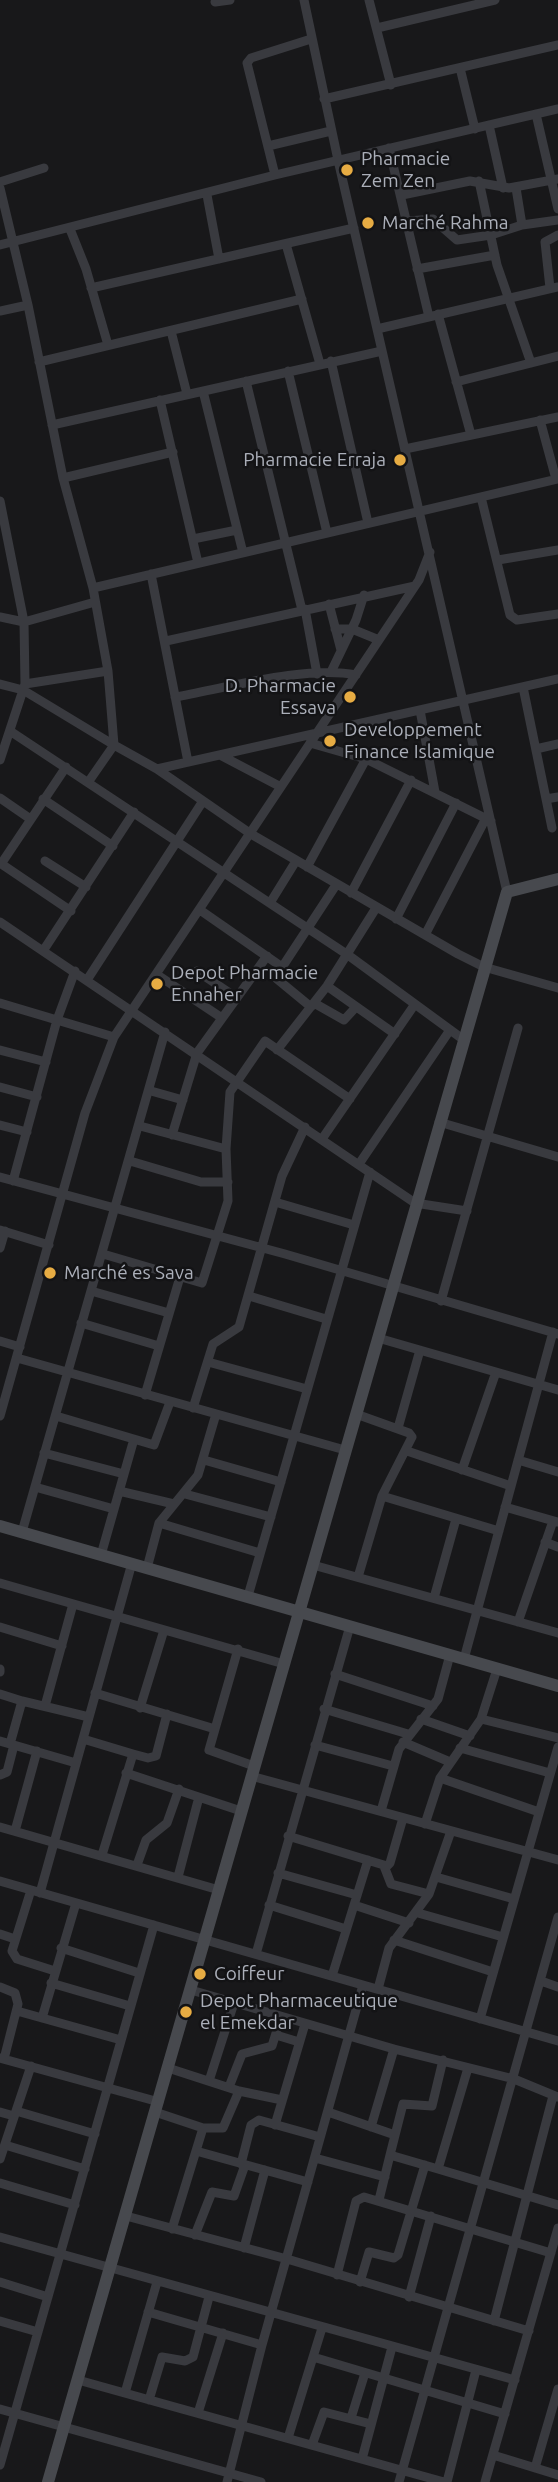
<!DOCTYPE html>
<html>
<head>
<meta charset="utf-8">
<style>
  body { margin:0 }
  canvas { display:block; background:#18181a }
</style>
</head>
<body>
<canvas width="558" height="2482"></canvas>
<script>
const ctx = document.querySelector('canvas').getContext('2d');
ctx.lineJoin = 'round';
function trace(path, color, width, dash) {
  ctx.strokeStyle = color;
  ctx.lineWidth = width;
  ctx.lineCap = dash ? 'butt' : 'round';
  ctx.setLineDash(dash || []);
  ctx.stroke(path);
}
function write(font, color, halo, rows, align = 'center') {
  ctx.font = font + ' Ubuntu,sans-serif';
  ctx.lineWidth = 5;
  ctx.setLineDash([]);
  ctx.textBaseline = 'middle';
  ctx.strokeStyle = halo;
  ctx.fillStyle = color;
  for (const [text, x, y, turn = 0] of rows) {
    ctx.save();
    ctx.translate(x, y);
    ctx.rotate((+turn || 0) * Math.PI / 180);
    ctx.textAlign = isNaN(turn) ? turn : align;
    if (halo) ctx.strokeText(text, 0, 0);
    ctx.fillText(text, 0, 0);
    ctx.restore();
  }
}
trace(new Path2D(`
  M304,0L338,160L507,892
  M369,0L391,85
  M215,2L230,0
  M377,28L495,0
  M460,68L475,129
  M324,99L558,45
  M536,114L558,209
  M489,125L503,188
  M268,146L331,131
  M389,148L429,317
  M275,175L247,63L251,58L311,39
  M479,181L497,265L531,363
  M0,182L44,168
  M0,188L28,305L63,478L93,588L558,479
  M207,195L219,259
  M402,195L470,181L509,188L558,179
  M408,221L433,219L457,240L491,235L522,225L516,188
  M522,225L558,220
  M70,229L86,269L108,345
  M286,244L320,364
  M0,245L275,175L558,109
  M417,269L495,255
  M91,288L354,228
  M550,288L545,242L558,235
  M0,311L28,305
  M438,314L471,435
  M377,329L558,287
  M171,331L187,394
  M331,361L368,523
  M39,362L302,299
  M288,371L327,533
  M246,381L302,610
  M456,382L558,356
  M203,391L243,553
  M160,400L198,563
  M540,420L556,479
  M52,425L382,351
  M405,449L558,417
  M63,478L173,452
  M481,497L510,615L517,620L558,614
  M0,501L24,622L25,684L0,760
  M193,539L237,530
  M498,560L558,550
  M151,574L188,762
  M93,588L108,671L114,745L157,769
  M329,604L341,650
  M305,609L317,674
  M0,617L24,622L95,602
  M335,629H352L379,640
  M166,641L415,586
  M331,672L356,620L364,595
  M558,679L157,769L251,834L458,954L484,967L558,988
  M0,684L23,690L114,745L89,781
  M25,684L108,671
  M523,687L552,828
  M175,697C226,688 307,665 356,675
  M420,710L435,792
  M10,731L348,955L464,1040
  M310,743L366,759L491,821
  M536,749L558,744
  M220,755L281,787
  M0,798L29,818
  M43,799L113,846
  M546,799L558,797
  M45,861L86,887
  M0,863L71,911
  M1,864L66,767
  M307,867L366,759
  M351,893L411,780
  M270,903L296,861
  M200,910L282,967
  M396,919L456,803
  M0,922L415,1203L467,1211
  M425,935L486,818
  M43,951L134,812
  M197,971L237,998
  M156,974L222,1018
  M87,980L203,801
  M327,986L395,1034
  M0,1003L114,1037
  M314,1003L344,1020L356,1007
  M311,1007L277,979V975L336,885
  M0,1050L46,1062
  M277,1050L327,986L376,908
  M0,1087L37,1097
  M151,1091L183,1100
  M439,1122L558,1157
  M0,1125L27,1132
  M172,1135L197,1053L267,956
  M322,1139L415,1004
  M226,1149L230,1092L265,1041L350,1099
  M130,1161L201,1182H228
  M359,1164L450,1030
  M0,1177L285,1254L558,1334
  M13,1181L57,1020L75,971
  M275,1202L354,1225
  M0,1230L49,1245
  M0,1248L5,1231
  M103,1254L202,1283L228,1201L226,1149L140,1126
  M91,1291L169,1313
  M249,1296L326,1319
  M441,1301L518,1028
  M81,1323L159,1346
  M378,1338L558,1390
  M0,1341L20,1347
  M17,1358L345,1450
  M208,1362L307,1389
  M145,1395L180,1277
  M193,1408L213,1344L239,1327L282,1176L305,1127
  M356,1414L409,1433L412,1437L382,1496L358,1577
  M0,1416L85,1113L114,1037L419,580L430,552
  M56,1416L154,1445L170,1402
  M398,1428L420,1350
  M407,1451L511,1486
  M44,1453L124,1474
  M204,1460L281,1482
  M518,1460L558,1472
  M462,1470L496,1372
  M35,1487L114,1509
  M119,1491L174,1504
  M185,1494L271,1517
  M382,1496L499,1531
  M505,1507L557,1522
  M159,1523L260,1553
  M22,1532L165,1032
  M545,1542L558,1547
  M101,1555L134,1439
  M313,1565L558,1633
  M147,1568L159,1523L198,1475L216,1414
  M0,1583L284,1664
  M248,1596L370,1172
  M434,1598L456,1519
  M518,1622L553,1521
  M0,1627L62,1646
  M238,1649L209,1750L254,1766
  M464,1659L553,1332
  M0,1669V1672
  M335,1674L433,1706
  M95,1693L215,1729
  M0,1694L22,1701
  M45,1706L73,1604
  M140,1708L164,1630
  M324,1709L408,1734
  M421,1719L470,1736
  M481,1719L558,1738
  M83,1739L133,1754L102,1855
  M0,1741L76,1763
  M403,1742L450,1762
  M10,1744L22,1701L89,1717
  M315,1745L393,1766
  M460,1748L550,1773
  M133,1754L148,1758L156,1756L167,1714
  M126,1773L241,1811
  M0,1775L7,1772L14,1745
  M251,1776L558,1860
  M440,1778L539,1812
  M381,1811L399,1749L438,1699L450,1655
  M425,1824L440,1778L481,1719L497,1669
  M0,1827L219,1890
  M15,1831L37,1751
  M288,1836L387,1866L390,1863L403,1818
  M137,1865L146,1840L167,1823L179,1789
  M384,1866L391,1884L429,1894
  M278,1873L357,1895
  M178,1877L199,1797
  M436,1877L514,1899
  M0,1881L558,2041
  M31,1890L12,1951L17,1959L55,1971
  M40,1893L132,1563
  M269,1905L346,1929
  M354,1905L409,1923
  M418,1913L503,1937
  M0,1934L15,1939
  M394,1940L493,1972
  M61,1948L139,1973
  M256,1954L350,1626
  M332,1976L368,1860
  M541,1981L558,1987
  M51,1983L130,2006
  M0,1987L15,1993L18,2004L4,2059
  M378,1989L389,1948L429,1894L451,1831
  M191,1990L394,2049L514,2079L558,2097
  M17,2011L121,2040
  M42,2018L76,1903
  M480,2019L558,1747
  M276,2035L299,2042
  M0,2058L159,2102
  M168,2068L239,2091L282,2100
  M468,2068L438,2169L558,2205
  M209,2081L234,2003
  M229,2087L242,2054L272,2046L281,2017
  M16,2111L95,2134
  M0,2112L14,2116
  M155,2112L203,2128H223L239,2091
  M328,2112L395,2135
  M275,2125L305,2024
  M371,2127L394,2049
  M5,2145L85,2169
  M196,2151L308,2182
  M390,2155L403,2104L432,2106L443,2060
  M315,2158L385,2177
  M0,2159L31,2066
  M241,2164L251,2125L259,2120L320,2137
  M0,2183L75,2205
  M379,2200L390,2155L438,2169
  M126,2216L287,2259L529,2331
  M172,2229L203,2128
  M195,2235L212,2192L234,2196L245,2165
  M0,2237L515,2380
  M244,2248L265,2170
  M337,2275L356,2201L364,2197L551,2253
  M0,2282L48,2297
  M360,2282L369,2252L394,2258L398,2255L425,2165
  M409,2297L431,2216
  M148,2312L262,2345
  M0,2321L38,2332
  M494,2321L553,2096
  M313,2357L505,2414
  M78,2380L444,2482
  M125,2393L157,2282
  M149,2400L162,2357L185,2361L193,2357L209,2297
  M0,2409L261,2482
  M198,2413L223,2333
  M351,2418L365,2373
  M288,2438L322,2328
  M312,2445L324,2412L371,2424
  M493,2455L558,2475
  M362,2459L392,2347
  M0,2465L154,1925
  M535,2468L558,2389
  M227,2482L262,2345L363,1985
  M399,2482L558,1917
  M447,2482L476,2370
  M485,2482L558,2228`), '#393a3f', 9);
trace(new Path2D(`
  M0,1526L558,1686
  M48,2482L507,892L558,879`), '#47494e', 12);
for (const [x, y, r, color] of [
  [347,170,7,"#e7ac43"],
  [368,223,7,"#e7ac43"],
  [400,460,7,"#e7ac43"],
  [350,697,7,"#e7ac43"],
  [330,741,7,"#e7ac43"],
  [157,984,7,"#e7ac43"],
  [50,1273,7,"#e7ac43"],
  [200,1974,7,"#e7ac43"],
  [186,2012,7,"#e7ac43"]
]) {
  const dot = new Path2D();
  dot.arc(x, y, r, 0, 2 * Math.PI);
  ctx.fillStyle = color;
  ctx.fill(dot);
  trace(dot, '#131315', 2.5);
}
write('19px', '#abafb9', '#131315', [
  ["Pharmacie",361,159],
  ["Zem Zen",361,181],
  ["Marché Rahma",382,223],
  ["Pharmacie Erraja",386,460,"right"],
  ["D. Pharmacie",336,686,"right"],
  ["Essava",336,708,"right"],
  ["Developpement",344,730],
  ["Finance Islamique",344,752],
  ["Depot Pharmacie",171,973],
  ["Ennaher",171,995],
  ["Marché es Sava",64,1273],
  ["Coiffeur",214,1974],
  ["Depot Pharmaceutique",200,2001],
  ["el Emekdar",200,2023]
], 'left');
</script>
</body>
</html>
